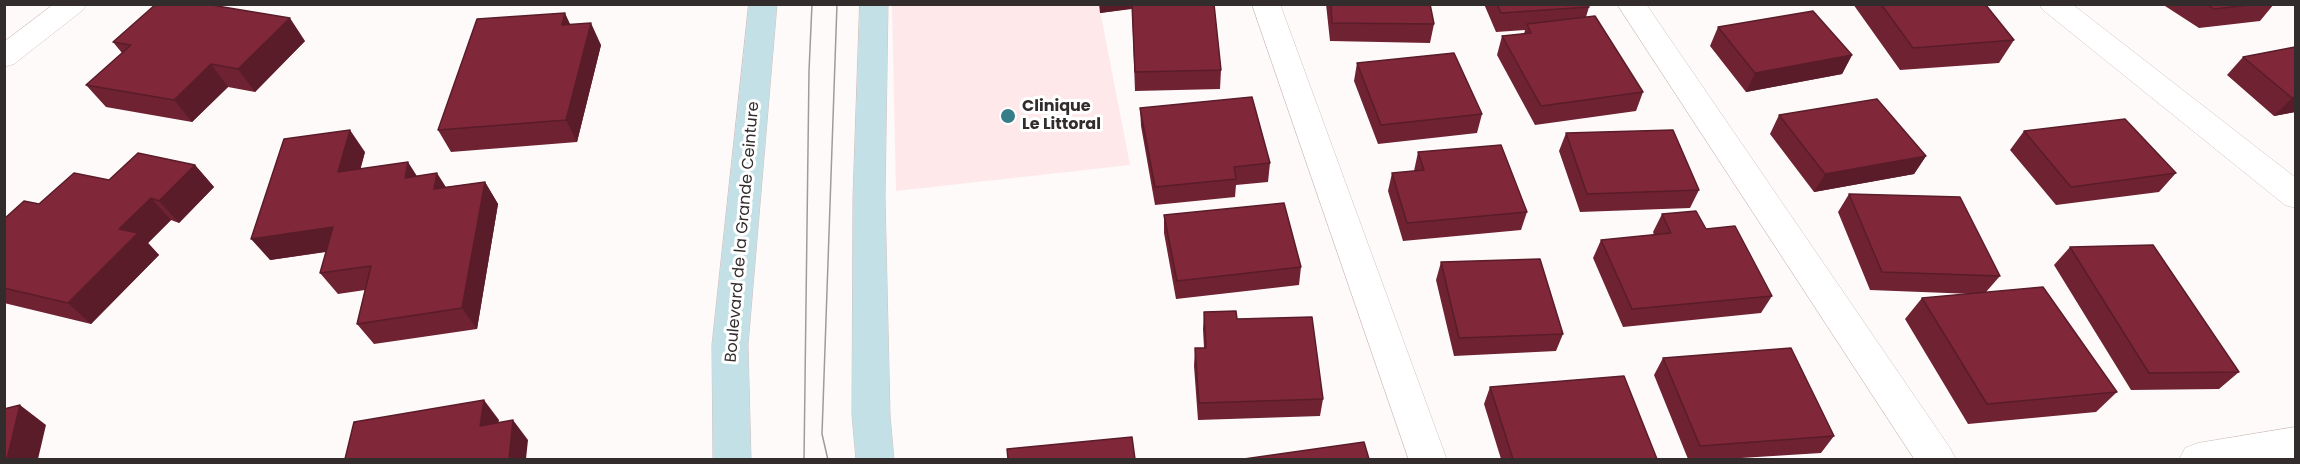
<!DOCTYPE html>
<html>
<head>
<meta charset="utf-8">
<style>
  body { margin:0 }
  #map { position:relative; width:2300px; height:464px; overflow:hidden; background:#fefafa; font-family:Poppins,sans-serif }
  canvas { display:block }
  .frame { position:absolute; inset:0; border:6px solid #332c2d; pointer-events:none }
</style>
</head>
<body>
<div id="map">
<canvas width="2300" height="464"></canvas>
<div class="frame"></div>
</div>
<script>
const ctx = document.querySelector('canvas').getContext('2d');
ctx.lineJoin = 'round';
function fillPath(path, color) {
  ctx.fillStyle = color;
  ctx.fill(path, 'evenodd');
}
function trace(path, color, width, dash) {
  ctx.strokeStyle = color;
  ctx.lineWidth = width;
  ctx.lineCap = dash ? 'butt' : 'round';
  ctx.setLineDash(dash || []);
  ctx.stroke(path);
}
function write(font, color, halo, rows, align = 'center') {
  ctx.font = font + ' Poppins,sans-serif';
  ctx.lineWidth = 6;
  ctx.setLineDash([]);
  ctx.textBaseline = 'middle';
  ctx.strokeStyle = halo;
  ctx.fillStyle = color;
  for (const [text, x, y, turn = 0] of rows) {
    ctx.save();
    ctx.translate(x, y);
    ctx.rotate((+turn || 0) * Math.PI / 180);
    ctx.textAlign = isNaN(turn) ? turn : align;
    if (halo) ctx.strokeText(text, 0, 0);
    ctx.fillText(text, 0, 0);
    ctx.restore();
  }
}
fillPath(new Path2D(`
  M892,5H1099L1130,165L896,191Z`), '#ffe8ea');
const street = new Path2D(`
  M54,4H87L83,10L14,64L4,67V42Z
  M1252,4H1280L1447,460H1409Z
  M1617,4H1646L1950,448L1956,460H1915Z
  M2039,4H2072L2296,178V208L2285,205L2043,10Z
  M2296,427V460H2179L2185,448L2198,443Z`);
const secondary = new Path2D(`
  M749,4H777L748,345L751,460H713L712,345Z
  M860,4H888L885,197L890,415L894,460H856L852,415L853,197Z`);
trace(street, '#d2c0c1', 1);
trace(secondary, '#d2c0c1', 1);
fillPath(street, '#fff');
fillPath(secondary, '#c2e0e5');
trace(new Path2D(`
  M804,460L809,71L812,4
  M828,460L822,434L837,4`), '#a09b9b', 1.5);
fillPath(new Path2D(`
  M1099,4H1214L1221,70L1220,89L1135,91L1132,9L1100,13Z
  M1326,4H1430L1434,24L1430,43L1330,41Z
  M1484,4H1588L1589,7L1586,17L1643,92L1636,111L1535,125L1497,55L1502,36L1524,34L1525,30L1496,32Z
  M1853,4H1985L2014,40L1999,63L1900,70Z
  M2162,4H2274L2260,21L2199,28Z
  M570,25L601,45L577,142L451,152L438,130Z
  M1718,27L1852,55L1842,74L1746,92L1710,46Z
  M305,41L255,92L228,87L192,122L106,107L86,85L122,53L113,42Z
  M2295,47V112L2274,116L2227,75L2243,57Z
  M1357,63L1482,114L1477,133L1378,144L1354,81Z
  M1140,108L1270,163L1268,182L1236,185L1235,197L1155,205L1141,126Z
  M1779,115L1926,156L1914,174L1814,192L1770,134Z
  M2024,131L2176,173L2159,192L2056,205L2010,150Z
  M1566,133L1699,190L1690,208L1580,212L1559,151Z
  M365,152L360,169L417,176L446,187L485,182L498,204L477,329L374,344L357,324L365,290L338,294L320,273L326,252L270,260Z
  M1418,152L1527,212L1521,230L1403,241L1388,191L1392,173L1414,171Z
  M195,165L214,187L179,223L171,220L148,243L159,255L91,324L4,303V219L39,204L109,180Z
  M1849,194L2000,276L1986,292L2117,392L2096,412L1968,424L1905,319L1922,298L1973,294L1870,290L1838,212Z
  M1662,214L1706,229L1772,296L1761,313L1623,327L1593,258L1601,240L1654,235L1653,232Z
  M1164,215L1301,267L1299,285L1176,299L1164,233Z
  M2070,247L2239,372L2219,389L2131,390L2054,265Z
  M1441,262L1563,334L1556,351L1454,356L1436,280Z
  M1204,312L1237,319L1323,399L1320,416L1198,420L1194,366L1195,348H1204L1203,329Z
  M1663,358L1834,436L1821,453L1725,459H1688L1654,375Z
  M1490,387L1657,459H1501L1484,404Z`), '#6e2232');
fillPath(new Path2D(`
  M1100,4H1163L1100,13Z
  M565,13L575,35L562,25Z
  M290,18L305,41L255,92L238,69Z
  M591,23L601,45L577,142L566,120Z
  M1852,55L1842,74L1746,92L1755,73Z
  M211,64L228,87L192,122L174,100Z
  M2295,97V112L2274,116L2292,98Z
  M350,130L365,152L354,194L338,172Z
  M1926,156L1914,174L1814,192L1825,174Z
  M408,162L422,184L405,178Z
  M195,165L214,187L179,223L159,201Z
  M437,173L451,195L434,189Z
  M485,182L498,204L477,329L462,308Z
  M151,198L171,220L148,243L159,255L91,324L68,303L119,229Z
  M333,227L350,248L270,260L251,239Z
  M484,400L499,420L495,445L480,426Z
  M20,405L46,425L38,459H7Z
  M513,420L528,440L526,459H509Z`), '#5a1c29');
const building = new Path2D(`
  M156,4H205L290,18L238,69L211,64L174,100L86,85L131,45L113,42Z
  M1132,4H1214L1221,70L1135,72Z
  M1331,4H1430L1434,24L1332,23Z
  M1497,4H1588L1589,7L1501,13Z
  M1881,4H1985L2014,40L1913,48Z
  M2207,4H2257L2214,9Z
  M1813,11L1852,55L1755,73L1718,27Z
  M565,13L562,25L591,23L566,120L438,130L477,19Z
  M1595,16L1643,92L1541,106L1502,36L1531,33L1527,24Z
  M2295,47V97L2292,98L2243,57Z
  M1454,53L1482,114L1381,125L1357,63Z
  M1252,97L1270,163L1234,167L1236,179L1155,187L1140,108Z
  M1877,99L1926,156L1825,174L1779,115Z
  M2125,119L2176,173L2071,187L2024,131Z
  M350,130L338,172L408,162L405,178L437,173L434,189L485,182L462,308L357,324L371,266L320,273L333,227L251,239L284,139Z
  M1673,130L1699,190L1587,194L1566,133Z
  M1501,145L1527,212L1407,223L1392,173L1424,170L1418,152Z
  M138,153L195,165L159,201L151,198L119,229L138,233L68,303L4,288V219L24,201L39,204L74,173L109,180Z
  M1849,194L1960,197L2000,276L1882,272Z
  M1284,203L1301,267L1177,281L1164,215Z
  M1696,211L1706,229L1735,226L1772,296L1632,309L1601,240L1671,233L1662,214Z
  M2153,245L2239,372L2149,373L2070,247Z
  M1540,259L1563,334L1459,338L1441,262Z
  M2043,287L2117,392L1987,404L1922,298Z
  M1236,311L1237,319L1312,317L1323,399L1199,403L1195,348H1206L1204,312Z
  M1791,348L1834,436L1700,446L1663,358Z
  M1624,376L1657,459H1513L1490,387Z
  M484,400L480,426L513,420L509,459H345L354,422Z
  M20,405L7,459H4V409Z
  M1132,437L1135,459H1008L1007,449Z
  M1364,442L1369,459H1244Z`);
fillPath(building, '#80283a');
trace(building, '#5a1c29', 1.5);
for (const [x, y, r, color] of [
  [1008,116,8,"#377d89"]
]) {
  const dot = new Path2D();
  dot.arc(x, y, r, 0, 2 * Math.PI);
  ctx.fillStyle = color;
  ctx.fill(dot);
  trace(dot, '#fff', 2);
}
write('bold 16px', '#332c2d', '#fff', [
  ["Clinique",1022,107],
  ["Le Littoral",1022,125]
], 'left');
write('16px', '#332c2d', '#fff', [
  ["Boulevard de la Grande Ceinture",743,232,-85]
]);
</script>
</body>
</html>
